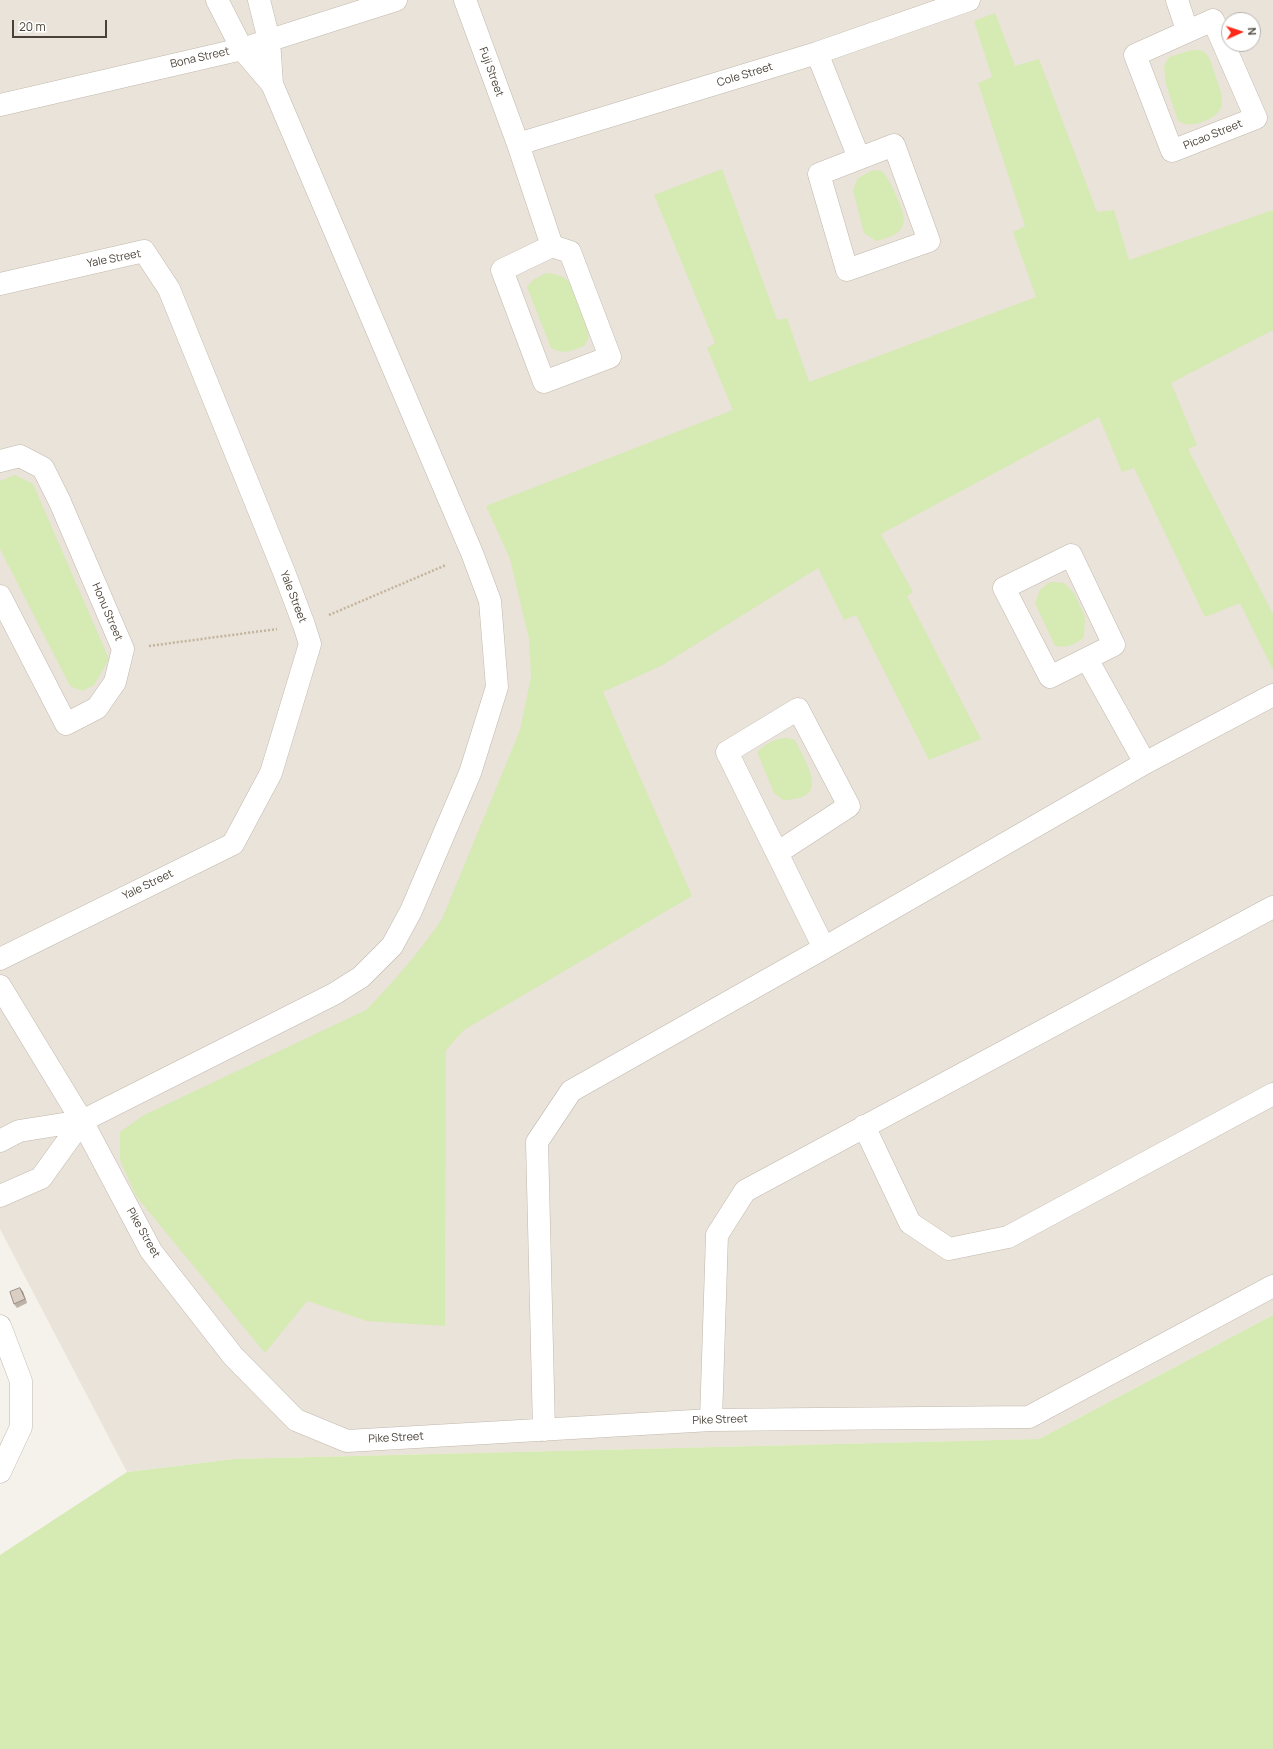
<!DOCTYPE html>
<html>
<head>
<meta charset="utf-8">
<style>
  body { margin:0 }
  #map { position:relative; width:1273px; height:1749px; overflow:hidden; background:#f5f1eb; font-family:Manrope,sans-serif }
  canvas { display:block }
  .north { position:absolute; left:1221px; top:12px; width:40px; height:40px; box-sizing:border-box; background:#fff; border:1px solid #b7b3af; border-radius:50%; rotate:87deg; font-size:11px; font-weight:700; line-height:16px; text-align:center; color:#4a4238 }
  .north::after { content:''; display:block; margin:auto; width:14px; height:18px; background:#fe2919; clip-path:polygon(50% 0,100% 100%,50% 72%,0 100%) }
  .scale { position:absolute; left:12px; top:20px; width:95px; height:18px; box-sizing:border-box; border:2px solid #4a4238; border-top:0; padding-left:5px; font-size:12px; line-height:14px; white-space:nowrap; color:#4a4238; -webkit-text-stroke:3px #fff; paint-order:stroke }
</style>
</head>
<body>
<div id="map">
<canvas width="1273" height="1749"></canvas>
<div class="north">N</div>
<div class="scale">20 m</div>
</div>
<script>
const ctx = document.querySelector('canvas').getContext('2d');
ctx.lineJoin = 'round';
function fillPath(path, color) {
  ctx.fillStyle = color;
  ctx.fill(path, 'evenodd');
}
function trace(path, color, width, dash) {
  ctx.strokeStyle = color;
  ctx.lineWidth = width;
  ctx.lineCap = dash ? 'butt' : 'round';
  ctx.setLineDash(dash || []);
  ctx.stroke(path);
}
function write(font, color, halo, rows, align = 'center') {
  ctx.font = font + ' Manrope,sans-serif';
  ctx.lineWidth = 3;
  ctx.setLineDash([]);
  ctx.textBaseline = 'middle';
  ctx.strokeStyle = halo;
  ctx.fillStyle = color;
  for (const [text, x, y, turn = 0] of rows) {
    ctx.save();
    ctx.translate(x, y);
    ctx.rotate((+turn || 0) * Math.PI / 180);
    ctx.textAlign = isNaN(turn) ? turn : align;
    if (halo) ctx.strokeText(text, 0, 0);
    ctx.fillText(text, 0, 0);
    ctx.restore();
  }
}
fillPath(new Path2D(`
  M0,0H1273V1315L1039,1439L234,1459L127,1472L0,1229ZM1229,20H1253V44H1229Z`), '#eae3d9');
fillPath(new Path2D(`
  M995,13L1015,66L1039,59L1097,212L1114,210L1129,260L1273,210V330L1171,383L1197,445L1188,449L1273,614V670L1240,603L1205,617L1134,468L1122,472L1099,417L881,534L913,592L907,596L981,739L929,760L856,615L844,620L818,568L661,666L603,692L692,896L464,1030L446,1050L445,1326L367,1321L307,1301L265,1353L136,1196L120,1160V1132L144,1115L366,1010C394,982 419,952 442,919L520,730L531,677L529,639L510,559L486,506L733,410L707,348L715,343L654,195L722,169L777,320L787,318L809,382L1036,297L1013,232L1025,226L978,83L992,77L974,21Z
  M1192,50C1196,50 1201,50 1204,52C1210,56 1212,65 1214,72C1222,95 1232,111 1202,122C1192,125 1188,126 1178,121L1166,84L1164,66L1169,57Z
  M873,170L882,171C889,179 893,188 897,198C910,225 905,234 876,241L864,233L853,190L858,178Z
  M546,273C554,274 561,275 567,280C574,286 587,326 589,337L584,346C571,351 564,355 551,348L527,287L533,280Z
  M15,475L33,484L109,659L94,685L82,691L70,686L0,549V481Z
  M1050,582L1064,583L1074,593L1085,617L1084,637C1075,645 1067,648 1055,646L1035,603L1040,590Z
  M787,738L795,740C807,765 832,800 783,800L774,793L757,752C766,743 774,739 787,738Z
  M1273,1315V1749H0V1555L127,1472L234,1459L1039,1439Z`), '#d6eab3');
const minor = new Path2D(`
  M259,0L269,40L272,84
  M465,0L518,144L552,246
  M1177,0L1187,30
  M1213,20L1256,118L1172,151L1135,55Z
  M817,53L859,158
  M0,105L242,49L396,0
  M518,144L817,53L969,0
  M894,145L929,241L847,270L819,174Z
  M552,246L570,252L610,357L544,382L502,270Z
  M0,284L144,251L169,289L284,572L304,625L310,644L271,773L233,844L0,959
  M0,461L20,456L43,468L60,502L123,649L115,682L97,708L66,724L0,596
  M1071,555L1114,645L1050,677L1004,588Z
  M1087,659L1145,763
  M777,853L849,806L798,709L727,752L824,948
  M0,986L82,1121L151,1251L233,1356L296,1420L347,1441L711,1420L1029,1417L1273,1286
  M864,1126L910,1223L949,1249L1008,1237L1273,1094
  M0,1141L19,1131L82,1121L334,994L361,977L392,946L411,911L470,773L497,687L490,601L472,553L272,84L242,49L217,0
  M0,1196L41,1178L82,1121
  M711,1420L717,1235L745,1191L1273,907
  M544,1430L537,1142L571,1091L824,948L1145,763L1273,695`);
const tertiary = new Path2D(`
  M0,1326L21,1381V1427L0,1472`);
trace(minor, '#c1b8ad', 23);
trace(tertiary, '#c1b8ad', 23);
trace(new Path2D(`
  M329,615L446,565
  M149,646L277,629`), '#c4b39d', 2.5, [2, 2]);
trace(minor, '#fff', 22);
trace(tertiary, '#fff', 22);
fillPath(new Path2D(`
  M20,1288L23,1292L27,1303L17,1308L14,1304Z`), '#bcb2a8');
fillPath(new Path2D(`
  M20,1288L23,1292L27,1303L25,1299Z`), '#999188');
const building = new Path2D(`
  M20,1288L25,1299L14,1304L10,1292Z`);
fillPath(building, '#dbcfc3');
trace(building, '#999188', 1);
write('11px', '#4a4238', '#fff', [
  ["Bona Street",200,58,-13],
  ["Fuji Street",491,72,70],
  ["Cole Street",745,75,-17],
  ["Picao Street",1213,135,-22],
  ["Yale Street",114,259,-11],
  ["Yale Street",293,597,69],
  ["Honu Street",107,612,67],
  ["Yale Street",148,885,-26],
  ["Pike Street",143,1233,60],
  ["Pike Street",720,1420,-2],
  ["Pike Street",396,1438,-3]
]);
</script>
</body>
</html>
